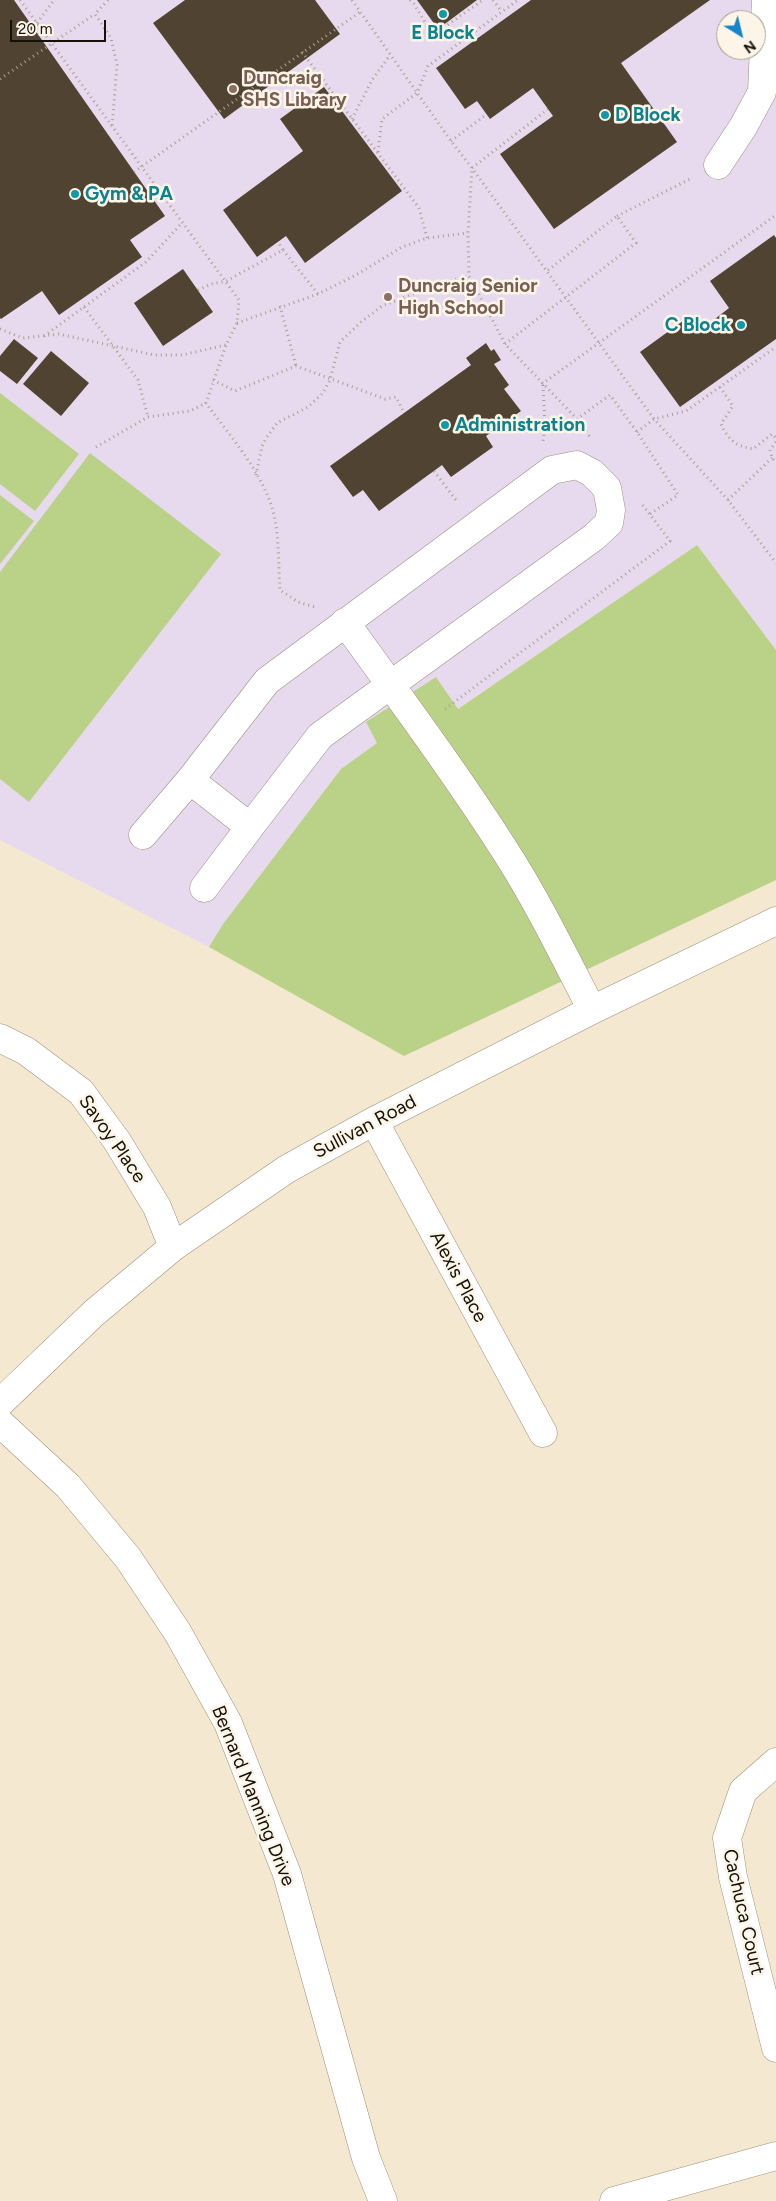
<!DOCTYPE html>
<html>
<head>
<meta charset="utf-8">
<style>
  body { margin:0 }
  #map { position:relative; width:776px; height:2201px; overflow:hidden; background:#f4e8d0; font-family:Figtree,sans-serif }
  canvas { display:block }
  .north { position:absolute; left:716px; top:10px; width:50px; height:50px; box-sizing:border-box; background:#fdf6e8; border:1px solid #a09a8e; border-radius:50%; rotate:144deg; font-size:14px; font-weight:700; line-height:20px; text-align:center; color:#151008 }
  .north::after { content:''; display:block; margin:auto; width:18px; height:22px; background:#1783cd; clip-path:polygon(50% 0,100% 100%,50% 72%,0 100%) }
  .scale { position:absolute; left:10px; top:20px; width:96px; height:22px; box-sizing:border-box; border:2px solid #151008; border-top:0; padding-left:6px; font-size:15px; line-height:18px; white-space:nowrap; color:#151008; -webkit-text-stroke:4px #fdf6e8; paint-order:stroke }
</style>
</head>
<body>
<div id="map">
<canvas width="776" height="2201"></canvas>
<div class="north">N</div>
<div class="scale">20 m</div>
</div>
<script>
const ctx = document.querySelector('canvas').getContext('2d');
ctx.lineJoin = 'round';
function fillPath(path, color) {
  ctx.fillStyle = color;
  ctx.fill(path, 'evenodd');
}
function trace(path, color, width, dash) {
  ctx.strokeStyle = color;
  ctx.lineWidth = width;
  ctx.lineCap = dash ? 'butt' : 'round';
  ctx.setLineDash(dash || []);
  ctx.stroke(path);
}
function write(font, color, halo, rows, align = 'center') {
  ctx.font = font + ' Figtree,sans-serif';
  ctx.lineWidth = 5;
  ctx.setLineDash([]);
  ctx.textBaseline = 'middle';
  ctx.strokeStyle = halo;
  ctx.fillStyle = color;
  for (const [text, x, y, turn = 0] of rows) {
    ctx.save();
    ctx.translate(x, y);
    ctx.rotate((+turn || 0) * Math.PI / 180);
    ctx.textAlign = isNaN(turn) ? turn : align;
    if (halo) ctx.strokeText(text, 0, 0);
    ctx.fillText(text, 0, 0);
    ctx.restore();
  }
}
fillPath(new Path2D(`
  M0,0H776V650L697,545L458,709L436,677L377,743L341,769L223,924L209,947L0,840ZM726,20H756V50H726Z`), '#e7daee');
fillPath(new Path2D(`
  M0,393L79,454L35,511L0,484Z
  M90,453L221,554L29,802L0,779V572Z
  M0,495L34,521L0,564Z
  M697,545L776,650V880L404,1056L209,947L223,924L341,769L377,743L366,722L436,677L458,709Z`), '#bad288');
fillPath(new Path2D(`
  M0,0H14L165,216L130,240L142,257L59,315L42,291L1,319L0,318Z
  M185,0H315L340,34L224,119L153,23Z
  M417,0H477L438,29Z
  M531,0H710L621,63L677,142L554,229L500,154L553,116L533,88L490,119L477,101L465,109L436,68Z
  M324,87L402,191L305,263L286,236L257,257L223,210L303,151L280,119Z
  M774,235L776,238V339L680,407L640,352L687,318L697,333L729,308L710,281Z
  M183,269L213,312L163,346L134,303Z
  M14,339L38,358L17,384L0,371V356Z
  M486,343L491,351L494,349L501,360L494,364L509,385L504,389L521,411L486,436L493,447L451,477L442,465L379,511L363,490L353,497L330,466L471,365L466,358Z
  M51,351L89,383L61,416L23,384Z`), '#514331');
const minor = new Path2D(`
  M718,165L743,127L762,92L766,0
  M345,622C399,697 454,771 504,849C537,900 564,956 592,1010
  M143,835L190,780L267,681L552,470L577,465L592,473L607,488L611,510L609,523L594,537L320,736L250,827L190,780
  M204,888L250,827
  M0,1038L26,1051L81,1092L117,1141L157,1207L173,1247
  M374,1121L543,1433
  M0,1403L94,1313L173,1247L287,1169L374,1121L592,1010L776,921
  M0,1423L68,1486L128,1558L178,1633L228,1723L287,1874L366,2158L383,2201
  M776,1762L743,1791L727,1838L733,1877L776,2048
  M614,2201L776,2156`);
trace(minor, '#9d917c', 29);
trace(new Path2D(`
  M20,0L239,300L237,323L226,345L206,403C228,433 255,464 269,499C280,525 278,562 280,590L298,602L315,607
  M108,0L95,14L111,38L117,65L112,127
  M352,0L451,141L472,168L468,233L469,276L505,344L577,419L610,395L637,432L678,495L650,514
  M410,0L414,4L433,35L483,0
  M493,0L502,12
  M37,23L54,0
  M302,52L419,208L427,238
  M0,79L95,14
  M548,109L472,168L654,419L728,500L776,563
  M352,119L372,80L390,55
  M451,141L487,114
  M378,152L382,119L417,93L428,66L518,0
  M134,172L360,12
  M617,216L692,178
  M283,250L318,294
  M198,290L211,284L226,281L283,250L278,242
  M280,306L296,366
  M84,307L138,380L148,417
  M237,323L318,294L356,275L402,247L427,238L468,233
  M0,329L23,338L59,334L154,355H182L226,345
  M44,336L146,262L182,223
  M505,344L636,243L617,216L547,271
  M213,380L235,391L296,366L385,399L396,397L404,413
  M542,384L776,215
  M543,385L545,428L543,441
  M720,387L733,406L721,424C728,440 736,446 753,449L772,434L776,438
  M577,419L590,437
  M637,432L654,419L686,411L776,347
  M776,442L770,450L772,458L776,462
  M96,447L148,417L190,411L206,403
  M434,471L458,503
  M256,475L262,446L267,437L277,423L308,407L323,393L330,380L340,342L361,322L382,306L439,284L469,276
  M728,500L772,458
  M445,709L670,541L641,503`), '#aaa08e', 3, [1, 4]);
trace(minor, '#fff', 28);
for (const [x, y, r, color] of [
  [443,14,5,"#0f9aa8"],
  [233,89,5,"#8d6e63"],
  [605,115,5,"#0f9aa8"],
  [75,194,5,"#0f9aa8"],
  [388,297,5,"#8d6e63"],
  [741,325,5,"#0f9aa8"],
  [445,425,5,"#0f9aa8"]
]) {
  const dot = new Path2D();
  dot.arc(x, y, r, 0, 2 * Math.PI);
  ctx.fillStyle = color;
  ctx.fill(dot);
  trace(dot, '#fdf6e8', 2);
}
write('bold 19px', '#0d838f', '#fdf6e8', [
  ["E Block",443,33,"center"],
  ["D Block",615,115],
  ["Gym & PA",85,194],
  ["C Block",731,325,"right"],
  ["Administration",455,425]
], 'left');
write('bold 19px', '#785e54', '#fdf6e8', [
  ["Duncraig",243,78],
  ["SHS Library",243,100],
  ["Duncraig Senior",398,286],
  ["High School",398,308]
], 'left');
write('19px', '#151008', '#fdf6e8', [
  ["Sullivan Road",365,1127,-28],
  ["Savoy Place",112,1139,55],
  ["Alexis Place",458,1277,62],
  ["Bernard Manning Drive",253,1796,68],
  ["Cachuca Court",743,1912,77]
]);
</script>
</body>
</html>
